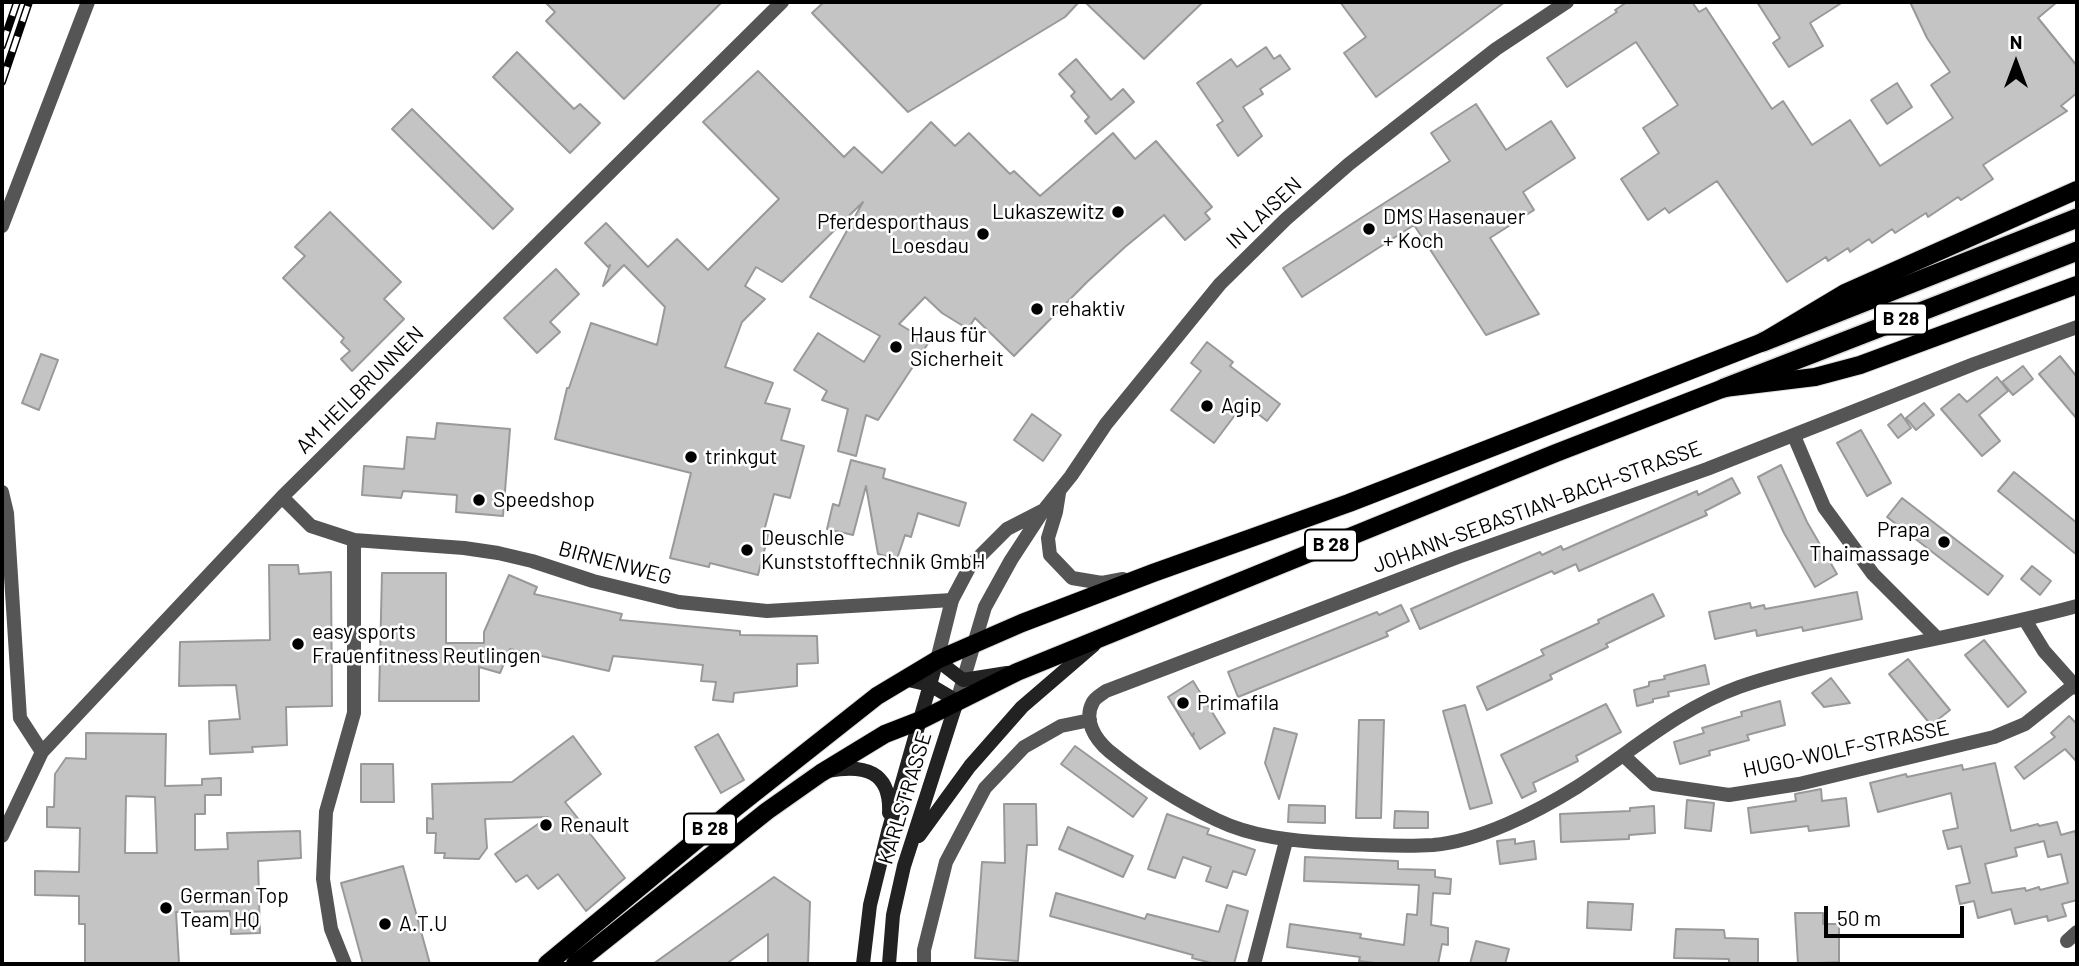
<!DOCTYPE html>
<html>
<head>
<meta charset="utf-8">
<style>
  body { margin:0 }
  #map { position:relative; width:2079px; height:966px; overflow:hidden; background:#fff; font-family:Barlow,sans-serif }
  canvas { display:block }
  .frame { position:absolute; inset:0; border:4px solid #000; pointer-events:none }
  .north { position:absolute; left:1981px; top:28px; width:70px; height:70px; -webkit-text-stroke:5px #fff; paint-order:stroke; rotate:0deg; font-size:19px; font-weight:700; line-height:28px; text-align:center; color:#000 }
  .north::after { content:''; display:block; margin:auto; width:24px; height:32px; background:#000; clip-path:polygon(50% 0,100% 100%,50% 72%,0 100%) }
  .scale { position:absolute; left:1824px; top:906px; width:140px; height:32px; box-sizing:border-box; border:4px solid #000; border-top:0; padding-left:9px; font-size:21px; line-height:24px; white-space:nowrap; color:#000; -webkit-text-stroke:5px #fff; paint-order:stroke }
</style>
</head>
<body>
<div id="map">
<canvas width="2079" height="966"></canvas>
<div class="frame"></div>
<div class="north">N</div>
<div class="scale">50 m</div>
</div>
<script>
const ctx = document.querySelector('canvas').getContext('2d');
ctx.lineJoin = 'round';
function fillPath(path, color) {
  ctx.fillStyle = color;
  ctx.fill(path, 'evenodd');
}
function trace(path, color, width, dash) {
  ctx.strokeStyle = color;
  ctx.lineWidth = width;
  ctx.lineCap = dash ? 'butt' : 'round';
  ctx.setLineDash(dash || []);
  ctx.stroke(path);
}
function write(font, color, halo, rows, align = 'center') {
  ctx.font = font + ' Barlow,sans-serif';
  ctx.lineWidth = 5;
  ctx.setLineDash([]);
  ctx.textBaseline = 'middle';
  ctx.strokeStyle = halo;
  ctx.fillStyle = color;
  for (const [text, x, y, turn = 0] of rows) {
    ctx.save();
    ctx.translate(x, y);
    ctx.rotate((+turn || 0) * Math.PI / 180);
    ctx.textAlign = isNaN(turn) ? turn : align;
    if (halo) ctx.strokeText(text, 0, 0);
    ctx.fillText(text, 0, 0);
    ctx.restore();
  }
}
const building = new Path2D(`
  M545,2H722L624,99L546,21L555,12Z
  M824,2H1079L1065,17L908,112L812,13Z
  M1085,2H1203L1144,59Z
  M1340,2H1505L1376,97L1344,53L1366,37Z
  M1627,2H1692L1699,12L1706,8L1772,109L1783,101L1812,145L1850,120L1880,166L1953,118L1931,85L1950,72L1927,38L1910,2H2057L2038,18L2077,66V93L2061,106L2067,111L1983,165L1993,179L1961,200L1958,197L1928,217L1926,213L1895,233L1892,229L1872,243L1869,239L1850,252L1848,248L1828,261L1826,257L1787,282L1717,181L1669,213L1665,208L1648,220L1621,179L1659,153L1643,128L1678,105L1636,42L1567,87L1547,58L1617,12L1615,10Z
  M1757,2H1843L1810,23L1823,46L1789,67L1773,43L1780,38Z
  M1266,47L1274,59L1280,55L1290,69L1260,89L1263,94L1243,107L1262,136L1238,156L1217,125L1223,121L1197,83L1231,59L1237,67Z
  M517,52L574,109L580,104L600,123L570,153L493,77Z
  M1076,59L1111,100L1123,89L1134,102L1096,134L1085,121L1089,117L1071,96L1075,92L1059,74Z
  M758,71L844,157L854,147L882,173L931,122L955,146L969,133L1010,174L1014,171L1040,196L1113,133L1135,159L1156,141L1212,207L1205,213L1210,219L1185,240L1164,215L1125,247L1087,282L1014,356L975,318L968,329L942,313L925,297L899,324L929,342L878,420L866,415L856,456L838,451L848,409L822,400L827,391L794,370L818,333L864,362L880,336L810,297L863,202L782,282L756,267L745,286L765,299L742,322L725,367L773,383L765,403L790,409L781,440L804,446L790,498L774,494L764,531L769,532L758,575L710,563L709,567L670,558L691,473L555,439L567,388H569L591,323L657,345L665,307L624,265L603,286L610,265L608,267L585,243L606,223L648,267L677,239L708,270L779,199L703,122Z
  M1897,83L1912,107L1887,124L1871,100Z
  M1476,104L1506,150L1551,121L1575,158L1523,192L1534,210L1490,238L1539,314L1486,335L1414,225L1302,297L1283,268L1450,161L1431,133Z
  M412,109L513,209L493,229L392,129Z
  M330,212L401,282L384,299L404,319L352,371L341,359L350,351L341,342L344,338L283,278L305,256L295,247Z
  M556,269L579,294L550,322L560,332L537,353L504,318Z
  M1207,342L1233,362L1230,366L1280,404L1267,421L1244,403L1214,443L1171,410L1201,371L1191,363Z
  M41,354L58,360L39,410L22,403Z
  M2060,356L2077,377V419L2039,374Z
  M2023,366L2033,379L2013,395L2002,382Z
  M1997,377L2008,391L1979,415L2000,441L1982,456L1941,409L1959,394L1967,402Z
  M1924,403L1934,415L1916,430L1906,418Z
  M1032,414L1061,435L1043,461L1014,440Z
  M1901,414L1911,428L1898,438L1888,425Z
  M437,423L510,429L503,516L456,512L457,495L403,491L401,498L362,495L364,466L404,469L407,437L435,439Z
  M1861,430L1891,483L1867,496L1837,443Z
  M851,460L885,469L883,478L966,503L959,526L918,513L911,537L905,535L897,559L878,554L866,486L853,535L827,529L833,504L839,506Z
  M1781,465L1807,522L1837,574L1815,587L1784,533L1758,477Z
  M2014,472L2077,523V555L1998,491Z
  M1732,478L1740,493L1705,511L1707,515L1579,571L1576,564L1554,574L1552,571L1420,629L1411,609L1540,552L1542,555L1561,546L1563,550L1697,491L1698,495Z
  M1902,498L2003,576L1988,595L1887,517Z
  M269,565H298L299,574L331,572L332,706L286,707L287,745L252,747L253,752L210,754L209,721L240,719L236,685L179,686L180,642L270,640Z
  M2032,566L2051,581L2040,595L2021,579Z
  M382,573H446V643H484V632L509,575L537,587L534,594L622,614L620,620L740,631V635L817,636L818,663L797,664V686L734,693L733,702L713,700L716,682L701,681L703,665L613,656L609,671L510,649L500,673L479,667V701H379Z
  M1857,592L1862,619L1803,631L1802,627L1757,636L1756,630L1715,639L1709,612L1750,603L1751,608L1764,605L1765,609Z
  M1653,594L1664,616L1606,644L1608,647L1550,675L1552,679L1487,710L1477,687L1544,655L1541,650L1599,623L1598,620Z
  M1401,605L1409,621L1386,632L1388,636L1238,697L1228,672L1377,612L1379,615Z
  M1984,640L2026,692L2008,707L1965,655Z
  M1908,659L1950,710L1931,725L1889,674Z
  M1705,665L1709,684L1668,692L1669,696L1653,699V702L1637,706L1634,690L1649,686V682L1665,679L1664,676Z
  M1831,678L1850,703L1824,707L1812,693Z
  M1193,681L1225,733L1200,749L1193,737L1194,733L1192,736L1168,697Z
  M1780,701L1785,725L1747,735L1749,740L1709,751L1710,755L1680,764L1674,742L1704,733L1702,728L1742,716L1741,712Z
  M1606,704L1621,732L1576,756L1578,761L1533,783L1536,791L1522,798L1501,755Z
  M1465,705L1492,803L1470,809L1443,711Z
  M2069,716L2077,724V762L2065,749L2024,779L2015,767L2055,737L2051,733Z
  M1359,720H1384L1381,818H1356Z
  M1274,728L1297,734L1279,799L1265,763Z
  M86,733L166,734L165,786L202,785V779L221,778V795H205V814H195V850L228,849L227,833L300,831L301,858L258,861L260,933L231,934L230,911L176,912L179,964H85V924H79V896L35,895V871L79,872L80,828L47,827V807H54L55,774L66,758L86,759ZM126,796L155,797L157,853H125Z
  M718,734L744,780L721,793L695,747Z
  M573,736L601,774L565,802L625,878L586,911L558,874L538,889L527,875L516,882L495,854L548,817L485,819L487,848L479,859L444,858L445,853H435L436,833H427V818L433,819L432,784L512,782Z
  M1075,746L1147,798L1133,817L1061,764Z
  M1995,763L2011,831L2038,824L2039,826L2057,822L2061,835L2075,831L2077,841V900L2062,904L2066,916L2048,921L2047,916L2015,924L2011,909L1978,918L1974,901L1960,904L1956,886L1970,883L1961,846L1948,849L1943,831L1958,828L1951,793L1878,812L1870,783L1906,774L1907,777L1962,765L1963,770ZM2044,841L2048,857L2061,854L2068,883L2040,890L2039,887L2026,891L2025,888L1992,893L1985,864L2017,856L2015,848Z
  M361,764H393L394,802H361Z
  M1821,789L1822,801L1846,798L1849,826L1809,831L1808,826L1751,833L1748,808L1796,801L1795,794Z
  M1687,800L1714,803L1711,831L1685,828Z
  M1004,804H1036L1037,845H1027L1018,961L975,958L982,862L1005,863Z
  M1289,805L1325,806V823L1288,822Z
  M1654,806L1655,833L1629,835V839L1561,842L1560,814L1630,811V808Z
  M1395,811L1428,812V828H1394Z
  M1167,814L1209,829L1207,834L1255,850L1246,875L1233,871L1227,888L1206,881L1211,867L1183,857L1175,878L1148,869Z
  M1068,827L1133,856L1123,877L1059,849Z
  M1515,839V844L1534,841L1536,859L1500,864L1497,841Z
  M1305,857L1398,861V869L1435,870V877L1451,879L1450,894L1433,893L1431,925L1448,928V945L1442,944L1438,964H1383L1359,961L1360,957L1287,947L1290,924L1361,934L1360,938L1404,945L1407,914L1417,915L1419,885L1304,881Z
  M403,866L430,964H363L341,883Z
  M774,877L810,902L808,964H768V934L726,964H653Z
  M1056,893L1145,919L1147,914L1219,932L1227,905L1248,911L1234,964H1215L1192,958L1193,955L1050,916Z
  M1588,902L1633,904L1631,930L1587,928Z
  M1795,913H1823V924H1839V962L1798,964Z
  M1676,929L1724,930L1725,938L1758,939V964H1729V959L1674,958Z
  M1476,941L1509,949L1505,964H1470Z`);
fillPath(building, '#c4c4c4');
trace(building, '#999', 2);
const primary = new Path2D(`
  M547,964L734,809L877,696L937,660L1022,623L1153,573L1349,503L1763,342L1845,293L2077,190
  M575,964L767,811L821,773L885,734L921,720L1017,672L1556,453L1724,388L1815,377L1860,365L2077,285`);
const trunk = new Path2D(`
  M1763,342L2077,218
  M1724,388L2077,251`);
trace(primary, '#dbdbdb', 20);
trace(trunk, '#dbdbdb', 22);
trace(new Path2D(`
  M2,226L88,2
  M2077,327L1974,364L1707,469L1458,557L1106,691C1102,694 1095,698 1093,702C1083,720 1095,739 1109,751C1141,777 1179,802 1217,820C1252,837 1293,841 1332,843C1365,845 1399,847 1433,845C1480,841 1537,812 1577,787C1631,752 1678,709 1739,687C1773,675 1807,667 1842,659C1920,641 2000,627 2077,606
  M1794,436L1824,507L1873,574L1936,637
  M2,492L7,513L20,718L42,752
  M282,497L311,526L354,540L464,548L498,553L532,561L593,581L679,602L767,611L952,600
  M2025,620L2044,651L2077,688
  M1623,755L1654,784L1729,795L1799,784L1994,737L2025,724L2074,685
  M2,836L42,752L282,497L782,2
  M2067,941L2077,932
  M345,964L331,929L323,879L326,812L354,713V540
  M924,964V950L946,862L985,788L1024,747L1061,726L1090,720
  M1254,964L1286,841`), '#555', 14);
trace(new Path2D(`
  M1059,493L1056,512L1048,538L1050,555L1072,578L1102,583L1123,579
  M937,660L952,600L970,566L1007,529L1042,511
  M957,701L985,607L1011,560L1043,511L1071,476L1106,424L1220,284L1286,219L1349,164L1496,49L1567,2`), '#555', 14);
trace(new Path2D(`
  M828,771C864,764 891,771 889,813
  M919,836L970,766L1022,707L1094,645
  M863,964L870,905L888,832L937,660L963,680L1007,673
  M889,964L893,915L904,866L957,701L930,685L904,679`), '#222', 14);
trace(primary, '#000', 18);
trace(trunk, '#000', 19);
const rail = new Path2D(`
  M2,46L17,2
  M2,82L29,2`);
trace(rail, '#000', 8);
trace(rail, '#fff', 5, [16]);
for (const [x, y, r, color] of [
  [1118,212,7,"#000"],
  [1369,229,7,"#000"],
  [983,234,7,"#000"],
  [1037,309,7,"#000"],
  [896,347,7,"#000"],
  [1207,406,7,"#000"],
  [691,457,7,"#000"],
  [479,500,7,"#000"],
  [1944,542,7,"#000"],
  [747,550,7,"#000"],
  [298,644,7,"#000"],
  [1183,703,7,"#000"],
  [546,825,7,"#000"],
  [166,908,7,"#000"],
  [385,924,7,"#000"]
]) {
  const dot = new Path2D();
  dot.arc(x, y, r, 0, 2 * Math.PI);
  ctx.fillStyle = color;
  ctx.fill(dot);
  trace(dot, '#fff', 2.5);
}
for (const [x, y, w] of [
  [1901,319,52],
  [1331,545,52],
  [710,829,52]
]) {
  const box = new Path2D();
  box.roundRect(x - w / 2, y - 15.5, w, 31, 5);
  ctx.fillStyle = '#fff';
  ctx.fill(box);
  trace(box, '#000', 2);
}
write('bold 19px', '#000', null, [
  ["B 28",1901,319],
  ["B 28",1331,545],
  ["B 28",710,829]
]);
write('21px', '#000', '#fff', [
  ["Lukaszewitz",1104,212,"right"],
  ["DMS Hasenauer",1383,217],
  ["+ Koch",1383,241],
  ["Pferdesporthaus",969,222,"right"],
  ["Loesdau",969,246,"right"],
  ["rehaktiv",1051,309],
  ["Haus für",910,335],
  ["Sicherheit",910,359],
  ["Agip",1221,406],
  ["trinkgut",705,457],
  ["Speedshop",493,500],
  ["Prapa",1930,530,"right"],
  ["Thaimassage",1930,554,"right"],
  ["Deuschle",761,538],
  ["Kunststofftechnik GmbH",761,562],
  ["easy sports",312,632],
  ["Frauenfitness Reutlingen",312,656],
  ["Primafila",1197,703],
  ["Renault",560,825],
  ["German Top",180,896],
  ["Team HQ",180,920],
  ["A.T.U",399,924]
], 'left');
write('21px', '#000', '#fff', [
  ["IN LAISEN",1264,213,-43],
  ["AM HEILBRUNNEN",360,390,-45],
  ["JOHANN-SEBASTIAN-BACH-STRASSE",1537,507,-20],
  ["BIRNENWEG",615,563,15],
  ["HUGO-WOLF-STRASSE",1846,749,-12],
  ["KARLSTRASSE",905,798,-73]
]);
</script>
</body>
</html>
